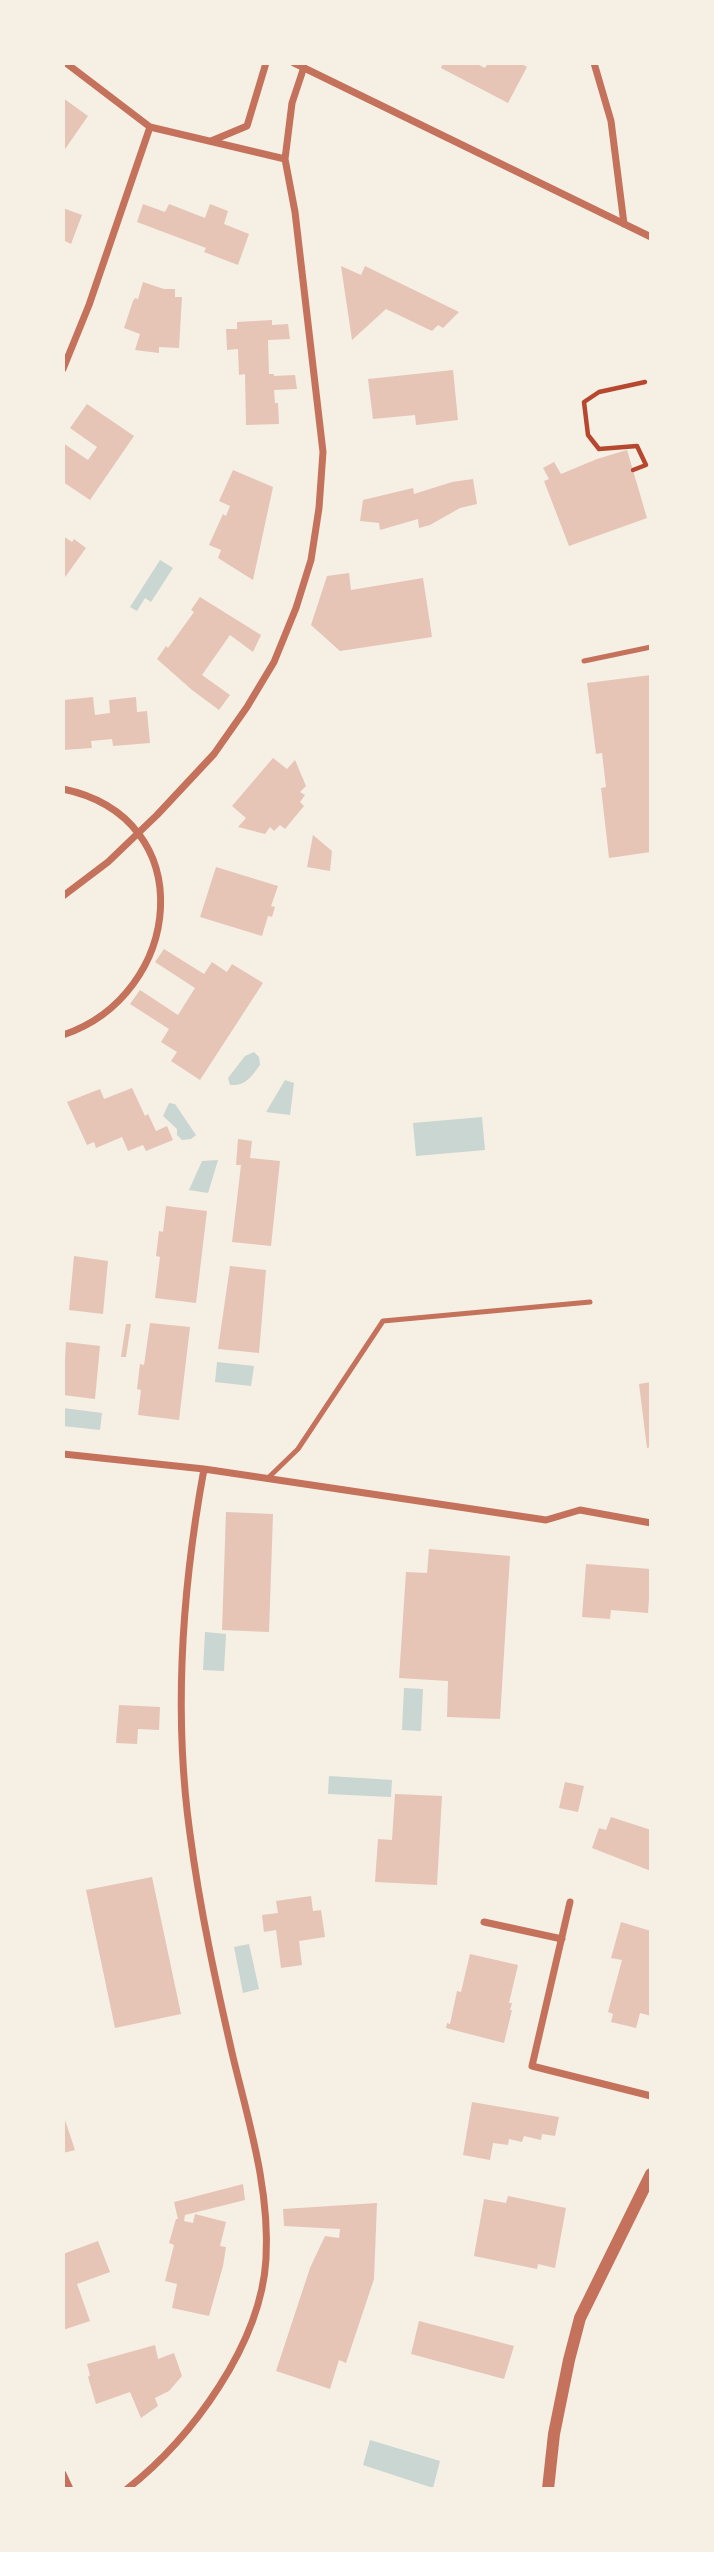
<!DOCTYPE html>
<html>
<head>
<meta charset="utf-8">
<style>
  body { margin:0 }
  #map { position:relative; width:714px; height:2552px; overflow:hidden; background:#f6efe4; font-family:Overpass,sans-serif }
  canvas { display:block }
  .frame { position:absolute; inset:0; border:65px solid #f6efe4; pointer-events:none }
</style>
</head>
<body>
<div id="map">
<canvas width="714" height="2552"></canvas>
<div class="frame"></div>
</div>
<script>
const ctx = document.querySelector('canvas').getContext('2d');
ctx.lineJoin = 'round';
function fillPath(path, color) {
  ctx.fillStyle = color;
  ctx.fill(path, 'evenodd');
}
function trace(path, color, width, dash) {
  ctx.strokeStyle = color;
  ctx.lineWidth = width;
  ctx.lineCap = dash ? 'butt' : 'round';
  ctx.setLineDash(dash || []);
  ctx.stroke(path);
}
fillPath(new Path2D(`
  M160,560L173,568L151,602L145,598L137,611L130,607Z
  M254,1052L259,1057L260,1065C251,1077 246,1086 230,1085L228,1078L245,1056Z
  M285,1080L294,1083L290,1115L266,1112Z
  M169,1103L175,1104L196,1135L191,1139L182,1140L177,1135V1129L163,1116Z
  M482,1117L485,1150L416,1156L413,1123Z
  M218,1160L208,1193L189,1190L202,1161Z
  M217,1362L254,1366L251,1386L215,1382Z
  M63,1408L102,1413L100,1430L63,1426Z
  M205,1632L226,1634L224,1671L203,1670Z
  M404,1688L423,1689L421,1731L402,1730Z
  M329,1776L392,1780L391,1797L328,1794Z
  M249,1944L259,1989L243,1993L234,1947Z
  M370,2440L440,2461L433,2488L363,2465Z`), '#c9d6d2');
fillPath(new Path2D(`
  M443,63H475L485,68L488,63H520L527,67L508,103L441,68Z
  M63,98L88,116L63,152Z
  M143,204L165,212L169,204L205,218L210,204L228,211L224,224L249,234L238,265L204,252L206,248L137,222Z
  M63,208L82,215L71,244L63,240Z
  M341,266L361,275L365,266L459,312L443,328L438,325L432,331L386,309L352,340Z
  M143,282L164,289H175V297H182L179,348L159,347V353L135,350L140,334L124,328L133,301L135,298L138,299Z
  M272,320V325L288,324L290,339L268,340L269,374H274V376L295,375L297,389L274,390L275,403H278L279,424L246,425L245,374L239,375L238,349L227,350L226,329H237V322Z
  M453,370L458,420L416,425L415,415L373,419L368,379Z
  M87,404L134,436L90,500L63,482V443L88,460L97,447L70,428Z
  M627,450L647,518L569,546L544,481L549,479L543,468L554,462L561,474L597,459Z
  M233,470L273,487L253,580L218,558L221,550L209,545L223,514L226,516L230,506L219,501Z
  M473,479L477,504L460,508L430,525L419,528L418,519L380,530L379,523L360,521L363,500L413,488L414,494L452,482Z
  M63,536L72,542L74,539L86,548L63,580Z
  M349,573L351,590L423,578L432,637L340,651L311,625L327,576Z
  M200,597L261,635L253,652L230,635L202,675L230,695L219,710L192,690L157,659L166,646L168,648L194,612L191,610Z
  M651,675V852L609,858L601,788L606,787L602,753L596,754L587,683Z
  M93,697L95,715L110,713L109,700L136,697L137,712L147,711L150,743L113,746L112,739L91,741L92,748L63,750L64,700Z
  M273,758L287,769L295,760L306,786L300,792L305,795L300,802L304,806L285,829L280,825L274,831L270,827L265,834L238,827L246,818L232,806Z
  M313,835L332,851L330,871L307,867Z
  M216,867L278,886L271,906L275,907L272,917L268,916L262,936L200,917Z
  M164,949L204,974L212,962L227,972L232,964L263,983L200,1080L171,1061L177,1052L161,1042L169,1029L130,1004L140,990L178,1015L195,988L155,962Z
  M132,1088L145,1116L148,1114L156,1131L167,1126L173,1140L146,1151L143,1145L128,1151L122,1137L96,1148L94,1142L87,1145L67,1102L100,1089L104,1099Z
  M238,1139L252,1141L250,1158L280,1161L271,1246L232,1242L241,1165H236Z
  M166,1206L207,1211L196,1303L155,1298L160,1257L156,1256L159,1231L163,1232Z
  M74,1256L108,1261L103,1314L69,1310Z
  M230,1266L266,1270L259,1353L218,1349Z
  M150,1323L190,1327L179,1420L138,1415L141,1390L137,1389L140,1364L144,1365Z
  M126,1324H131L126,1357H121Z
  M66,1342L100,1346L95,1399L63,1395Z
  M651,1382V1447L647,1448L639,1384Z
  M226,1512L273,1514L269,1632L222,1630Z
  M429,1549L510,1556L500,1719L447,1717L448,1681L399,1678L406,1572L427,1573Z
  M586,1564L651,1569L648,1613L611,1610L610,1619L582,1617Z
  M119,1705L160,1707L159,1730L138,1729L137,1744L116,1743Z
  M565,1782L584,1786L578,1812L559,1808Z
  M395,1794L442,1796L437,1885L375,1882L378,1839L392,1840Z
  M611,1817L651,1830V1871L592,1848L599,1828L606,1830Z
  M152,1877L181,2014L115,2028L86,1890Z
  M311,1896L313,1911L321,1910L325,1937L299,1941L302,1965L281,1968L276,1930L264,1932L262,1915L278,1913L276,1901Z
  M621,1922L651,1931V2016L640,2013L636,2028L611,2022L613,2014L608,2012L622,1960L611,1958Z
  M470,1954L518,1965L509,2003H512L510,2010H512L504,2043L446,2028L447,2023L450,2024L457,1991L461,1992Z
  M472,2102L559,2117L555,2136L542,2134L541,2140L524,2136L522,2142L509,2139L508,2145L493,2143L490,2160L463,2155Z
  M63,2114L75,2150L63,2153Z
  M243,2184L245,2200L185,2215L184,2221L193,2223L195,2214L226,2222L220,2246L226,2247L223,2266L209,2316L172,2308L177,2284L165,2281L174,2245L169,2243L176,2219H178L174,2202Z
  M508,2196L566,2208L555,2268L538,2264L537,2269L474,2256L484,2199L506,2203Z
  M377,2203L374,2279L346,2363L339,2360L330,2389L276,2371L310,2268L325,2236L339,2238L340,2229L284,2226L283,2209Z
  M98,2241L110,2272L77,2284L90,2321L63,2330V2254Z
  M419,2321L514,2346L504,2379L411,2354Z
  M155,2345L158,2359L174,2353L182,2376L169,2391L155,2398L158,2406L141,2418L130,2392L96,2404L88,2377L90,2375L87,2364Z`), '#e6c5b7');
trace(new Path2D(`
  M633,470L646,465L637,446L599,449L588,435L584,402L599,392L645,382`), '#b5482f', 4.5);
trace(new Path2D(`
  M584,661L651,647
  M267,1479L298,1449L383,1321L590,1302`), '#c5725c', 5);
trace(new Path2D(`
  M66,63L150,127L285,159
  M294,63L651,237
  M594,63L611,121L624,224
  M211,141L247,126L266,63
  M63,369L89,305L150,127
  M63,789C203,818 183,995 63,1035
  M63,896L108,862L157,815L214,754L247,707L274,662L296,608L311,560L319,508L323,452L295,212L285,159L292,103L304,67L302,63
  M63,1454L204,1469L546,1520L580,1510L651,1523
  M570,1902L532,2066L651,2096
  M484,1922L562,1939
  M63,2474L70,2489
  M127,2489C192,2438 261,2344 266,2259C270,2190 249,2123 233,2057C216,1983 200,1910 190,1834C173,1712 182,1589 204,1469`), '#c5725c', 7);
trace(new Path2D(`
  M548,2489L554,2434L569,2360L580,2318L651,2174`), '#c5725c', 12);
</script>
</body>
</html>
